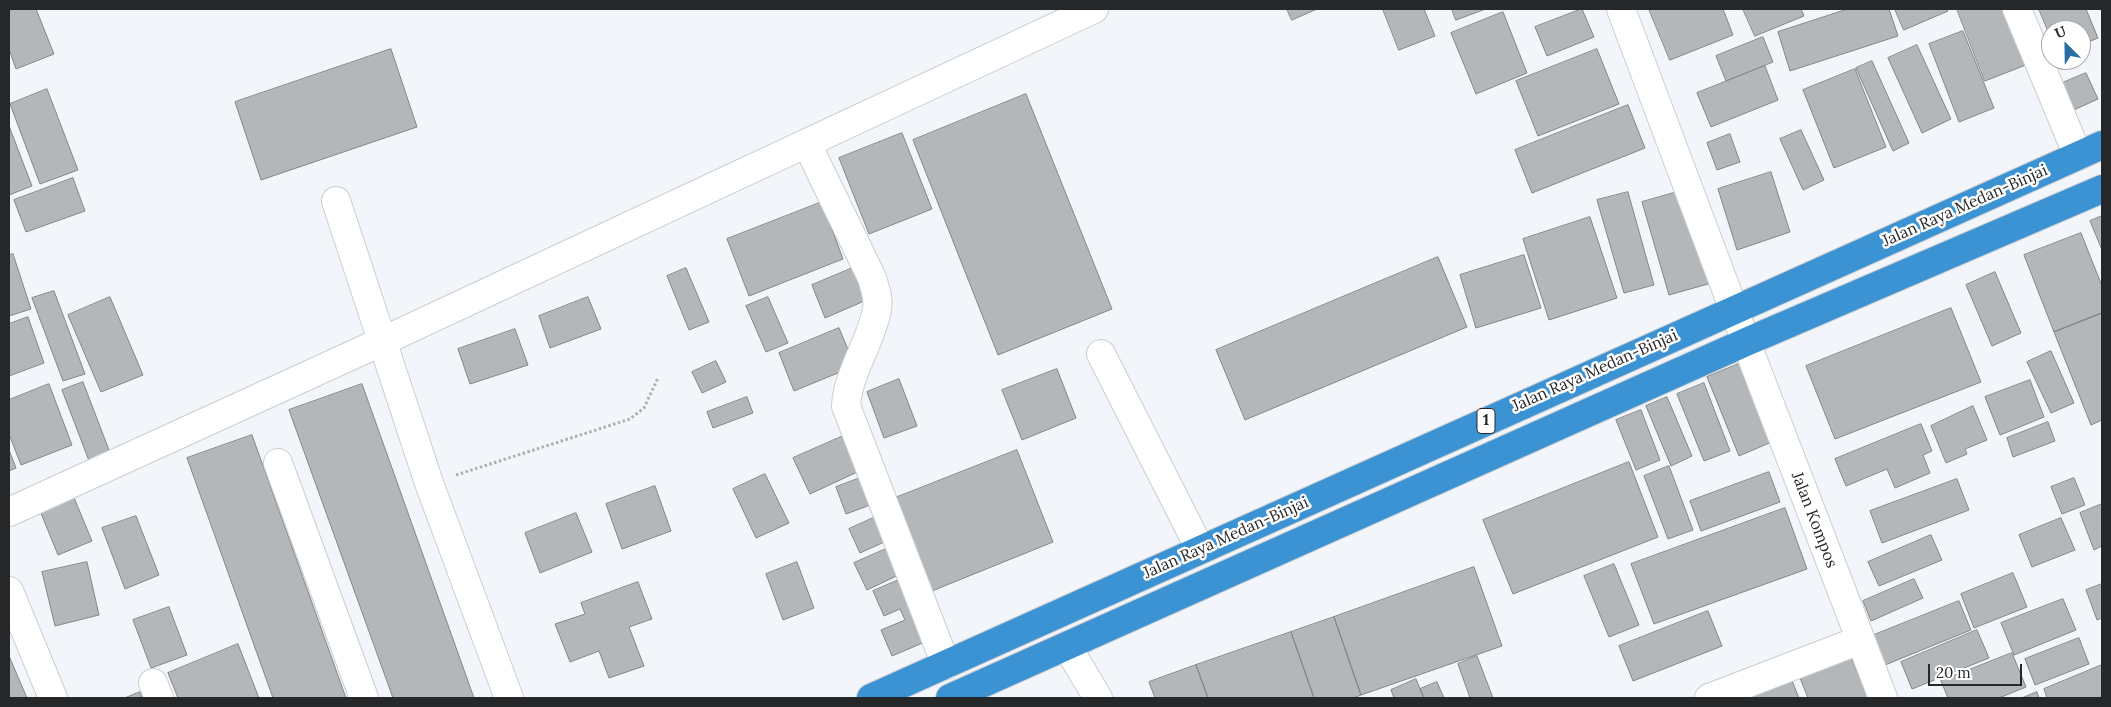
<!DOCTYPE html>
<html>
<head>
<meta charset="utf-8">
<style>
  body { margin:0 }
  #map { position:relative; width:2111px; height:707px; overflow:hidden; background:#f2f5f9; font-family:Lora,serif }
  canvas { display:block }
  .frame { position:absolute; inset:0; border:10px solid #262729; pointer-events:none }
  .north { position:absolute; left:2041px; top:20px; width:50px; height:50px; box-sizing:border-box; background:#fff; border:1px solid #a8a9a9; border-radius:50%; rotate:337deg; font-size:14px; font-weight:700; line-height:20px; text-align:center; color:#262729 }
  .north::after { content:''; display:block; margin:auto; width:18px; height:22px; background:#276ea3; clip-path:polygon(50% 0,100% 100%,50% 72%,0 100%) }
  .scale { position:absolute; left:1928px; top:664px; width:94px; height:22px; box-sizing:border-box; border:2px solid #262729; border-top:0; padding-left:6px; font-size:15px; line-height:18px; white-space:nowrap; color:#262729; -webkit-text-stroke:4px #fff; paint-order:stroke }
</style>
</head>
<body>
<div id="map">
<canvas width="2111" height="707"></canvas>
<div class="frame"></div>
<div class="north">U</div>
<div class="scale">20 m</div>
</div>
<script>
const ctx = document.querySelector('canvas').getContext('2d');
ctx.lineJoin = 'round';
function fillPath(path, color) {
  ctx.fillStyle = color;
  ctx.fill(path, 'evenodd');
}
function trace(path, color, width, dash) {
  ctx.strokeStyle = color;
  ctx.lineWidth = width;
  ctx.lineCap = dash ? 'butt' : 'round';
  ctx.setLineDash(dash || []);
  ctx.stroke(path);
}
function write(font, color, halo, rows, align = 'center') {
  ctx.font = font + ' Lora,serif';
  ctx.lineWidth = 5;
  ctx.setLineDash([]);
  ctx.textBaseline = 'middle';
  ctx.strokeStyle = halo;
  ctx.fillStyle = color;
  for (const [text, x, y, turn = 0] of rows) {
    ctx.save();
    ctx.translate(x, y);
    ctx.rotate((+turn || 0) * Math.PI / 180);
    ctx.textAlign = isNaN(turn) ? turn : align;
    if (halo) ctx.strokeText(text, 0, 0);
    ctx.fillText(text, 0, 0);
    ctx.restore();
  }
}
const building = new Path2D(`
  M9,9H36L54,54L16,69L9,49Z
  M1287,9H1317L1292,20Z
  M1383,9H1424L1435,36L1399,50Z
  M1452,9H1483V10L1456,20Z
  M1582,9L1594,37L1547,56L1535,27Z
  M1649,9H1723L1733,35L1670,60Z
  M1743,9H1801L1804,16L1755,36Z
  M1848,9H1889L1898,36L1790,71L1778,32Z
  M1895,9H1946L1948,11L1904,30Z
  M1957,9H2016L2036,61L1985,81Z
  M2039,9H2086L2098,38L2081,45V30H2051V38Z
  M1503,12L1527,73L1476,94L1451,33Z
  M1963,31L1994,108L1959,122L1929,44Z
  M1763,37L1773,62L1726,81L1716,56Z
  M1917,45L1951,119L1922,133L1888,58Z
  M391,49L417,127L261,180L235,102Z
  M1597,49L1619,104L1538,136L1516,81Z
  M1872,61L1909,143L1893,151L1856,68Z
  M1765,66L1778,100L1711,127L1697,93Z
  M1855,69L1886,147L1834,168L1803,90Z
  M2086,73L2098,99L2065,114L2053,87Z
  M47,89L78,170L40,184L10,104Z
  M1026,94L1112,309L998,355L913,140Z
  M1628,105L1645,148L1532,193L1515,150Z
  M9,126L32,186L9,195Z
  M1801,130L1824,180L1803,190L1780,139Z
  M902,133L932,209L869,234L839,158Z
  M1730,134L1740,162L1717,170L1707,143Z
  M1771,172L1790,232L1737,250L1718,189Z
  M73,178L85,211L26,232L14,200Z
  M1688,189L1715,282L1669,295L1642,202Z
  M1628,192L1654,285L1624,293L1597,200Z
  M822,202L843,259L749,296L727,239Z
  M2102,216V250L2090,221Z
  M1590,217L1617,298L1549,320L1523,239Z
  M2081,233L2102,286V313L2054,332L2024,255Z
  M13,254L31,309L9,316V255Z
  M1524,255L1541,308L1476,328L1460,275Z
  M1438,257L1467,327L1245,420L1216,350Z
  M855,267L869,299L825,318L812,285Z
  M686,268L709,322L689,330L667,276Z
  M1995,272L2021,333L1992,346L1966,285Z
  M54,291L85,374L63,381L32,298Z
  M110,297L143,375L101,392L68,315Z
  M588,297L601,329L550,348L539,316Z
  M768,297L788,343L766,352L746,306Z
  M1951,308L1981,382L1835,439L1806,366Z
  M2102,313V420L2091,425L2054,332Z
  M28,317L44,363L9,376V324Z
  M839,328L855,366L794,391L779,353Z
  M515,329L528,365L470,384L458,349Z
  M2051,351L2074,403L2051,413L2027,362Z
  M716,361L726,382L702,393L692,372Z
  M1741,363L1774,441L1739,456L1707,377Z
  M1057,369L1076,418L1022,440L1002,390Z
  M899,379L917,426L884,438L867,392Z
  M2030,380L2044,417L2000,435L1985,397Z
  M83,382L112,458L91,466L62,390Z
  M1704,383L1730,451L1704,461L1677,394Z
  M49,384L72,445L21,465L9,434V400Z
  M362,384L474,698H393L289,410Z
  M747,397L753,413L713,428L707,412Z
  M1667,397L1692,456L1671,466L1646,406Z
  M1973,406L1987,440L1965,449L1967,454L1946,463L1931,426Z
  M1641,410L1660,460L1636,470L1616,420Z
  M2048,422L2055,441L2013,457L2007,438Z
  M1921,424L1932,451L1923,455L1930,473L1895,488L1887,469L1846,486L1835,459Z
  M850,433L866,468L810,494L793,458Z
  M252,435L346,698H273L187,458Z
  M9,450L16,468L9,471Z
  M1017,450L1053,542L932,591L895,498Z
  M1629,462L1658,537L1513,594L1483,520Z
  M1669,466L1693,530L1668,539L1644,476Z
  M1769,472L1780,502L1701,531L1690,501Z
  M765,474L789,523L756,538L733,489Z
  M868,475L878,502L846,514L836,487Z
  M2074,478L2085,505L2062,514L2051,487Z
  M1957,479L1969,510L1882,543L1870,511Z
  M655,486L671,531L622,549L606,504Z
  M70,488L92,541L58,555L36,501Z
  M2102,504V546L2094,550L2080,513Z
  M1785,508L1807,569L1654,624L1631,564Z
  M576,513L592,552L540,573L525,533Z
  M882,514L893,538L860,553L849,529Z
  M136,516L159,575L125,589L102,528Z
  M2061,518L2075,550L2032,567L2019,535Z
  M1931,535L1942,560L1879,586L1868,562Z
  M895,545L907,571L867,590L854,563Z
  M87,562L99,615L55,626L42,572Z
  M797,562L814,608L783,620L766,574Z
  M1614,564L1639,625L1609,637L1584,576Z
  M1474,567L1502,646L1361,695L1334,617Z
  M2013,573L2027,607L1974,628L1961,594Z
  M906,577L932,639L892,656L881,630L905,620L900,609L884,616L873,591Z
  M1914,579L1923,598L1871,621L1863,601Z
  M638,582L652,619L629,627L644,666L609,678L599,651L570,662L555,624L585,614L581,603Z
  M2102,584V618L2097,620L2086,590Z
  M2063,599L2076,630L2014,655L2001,623Z
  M1959,601L1971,630L1885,665L1874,635Z
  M169,607L187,655L151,668L133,620Z
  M1708,611L1722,646L1633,681L1619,646Z
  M1334,617L1361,695L1353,698H1314L1291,632Z
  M1977,630L1989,658L1912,689L1901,662Z
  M1291,632L1314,698H1208L1196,665Z
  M2079,638L2089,664L2035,685L2025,659Z
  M238,644L259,698H178L168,673Z
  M1849,652L1868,698H1808L1798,673Z
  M2012,653L2026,687L1999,698H1948L1941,681Z
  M9,656L27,698H9Z
  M1477,656L1493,698H1470L1458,664Z
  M1196,665L1208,698H1155L1149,682Z
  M2102,665V698H2047L2044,689Z
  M1790,676L1799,698H1741Z
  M1416,679L1424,698H1394L1391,690Z
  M1437,682L1444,698H1424L1420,689Z
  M140,692L142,698H125Z
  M2037,692L2039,698H2022Z`);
fillPath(building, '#b4b7ba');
trace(building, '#838689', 1);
const minor = new Path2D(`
  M1621,9L1746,342L1883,698
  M2017,9L2078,156
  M807,144L872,278C875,288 879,299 877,309C871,343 848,372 846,406L946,665
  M336,201L429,483L509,698
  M1101,354L1200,549
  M278,463L364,698
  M9,512L383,341L1094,9
  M9,591L53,698
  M1067,646L1098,698
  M153,683L159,698
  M1709,698L1860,640`);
const highway = new Path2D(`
  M871,698L2102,145
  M950,698L1746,342L2102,189`);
trace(minor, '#caced1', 30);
trace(highway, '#cfcfd0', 30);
trace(new Path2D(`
  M456,475L630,419L644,408L658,378`), '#adafb3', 3, [2.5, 2.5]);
trace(minor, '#fff', 28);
trace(highway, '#3c93d4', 28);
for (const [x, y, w] of [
  [1486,421,18]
]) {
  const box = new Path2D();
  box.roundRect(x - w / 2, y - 12.5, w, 25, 4);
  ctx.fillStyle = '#fff';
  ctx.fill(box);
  trace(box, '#262729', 1);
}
write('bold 15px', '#262729', null, [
  ["1",1486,421]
]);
write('16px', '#262729', '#fff', [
  ["Jalan Raya Medan-Binjai",1965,206,-24],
  ["Jalan Raya Medan-Binjai",1595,371,-24],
  ["Jalan Kompos",1814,520,69],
  ["Jalan Raya Medan-Binjai",1226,538,-24]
]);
</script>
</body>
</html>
